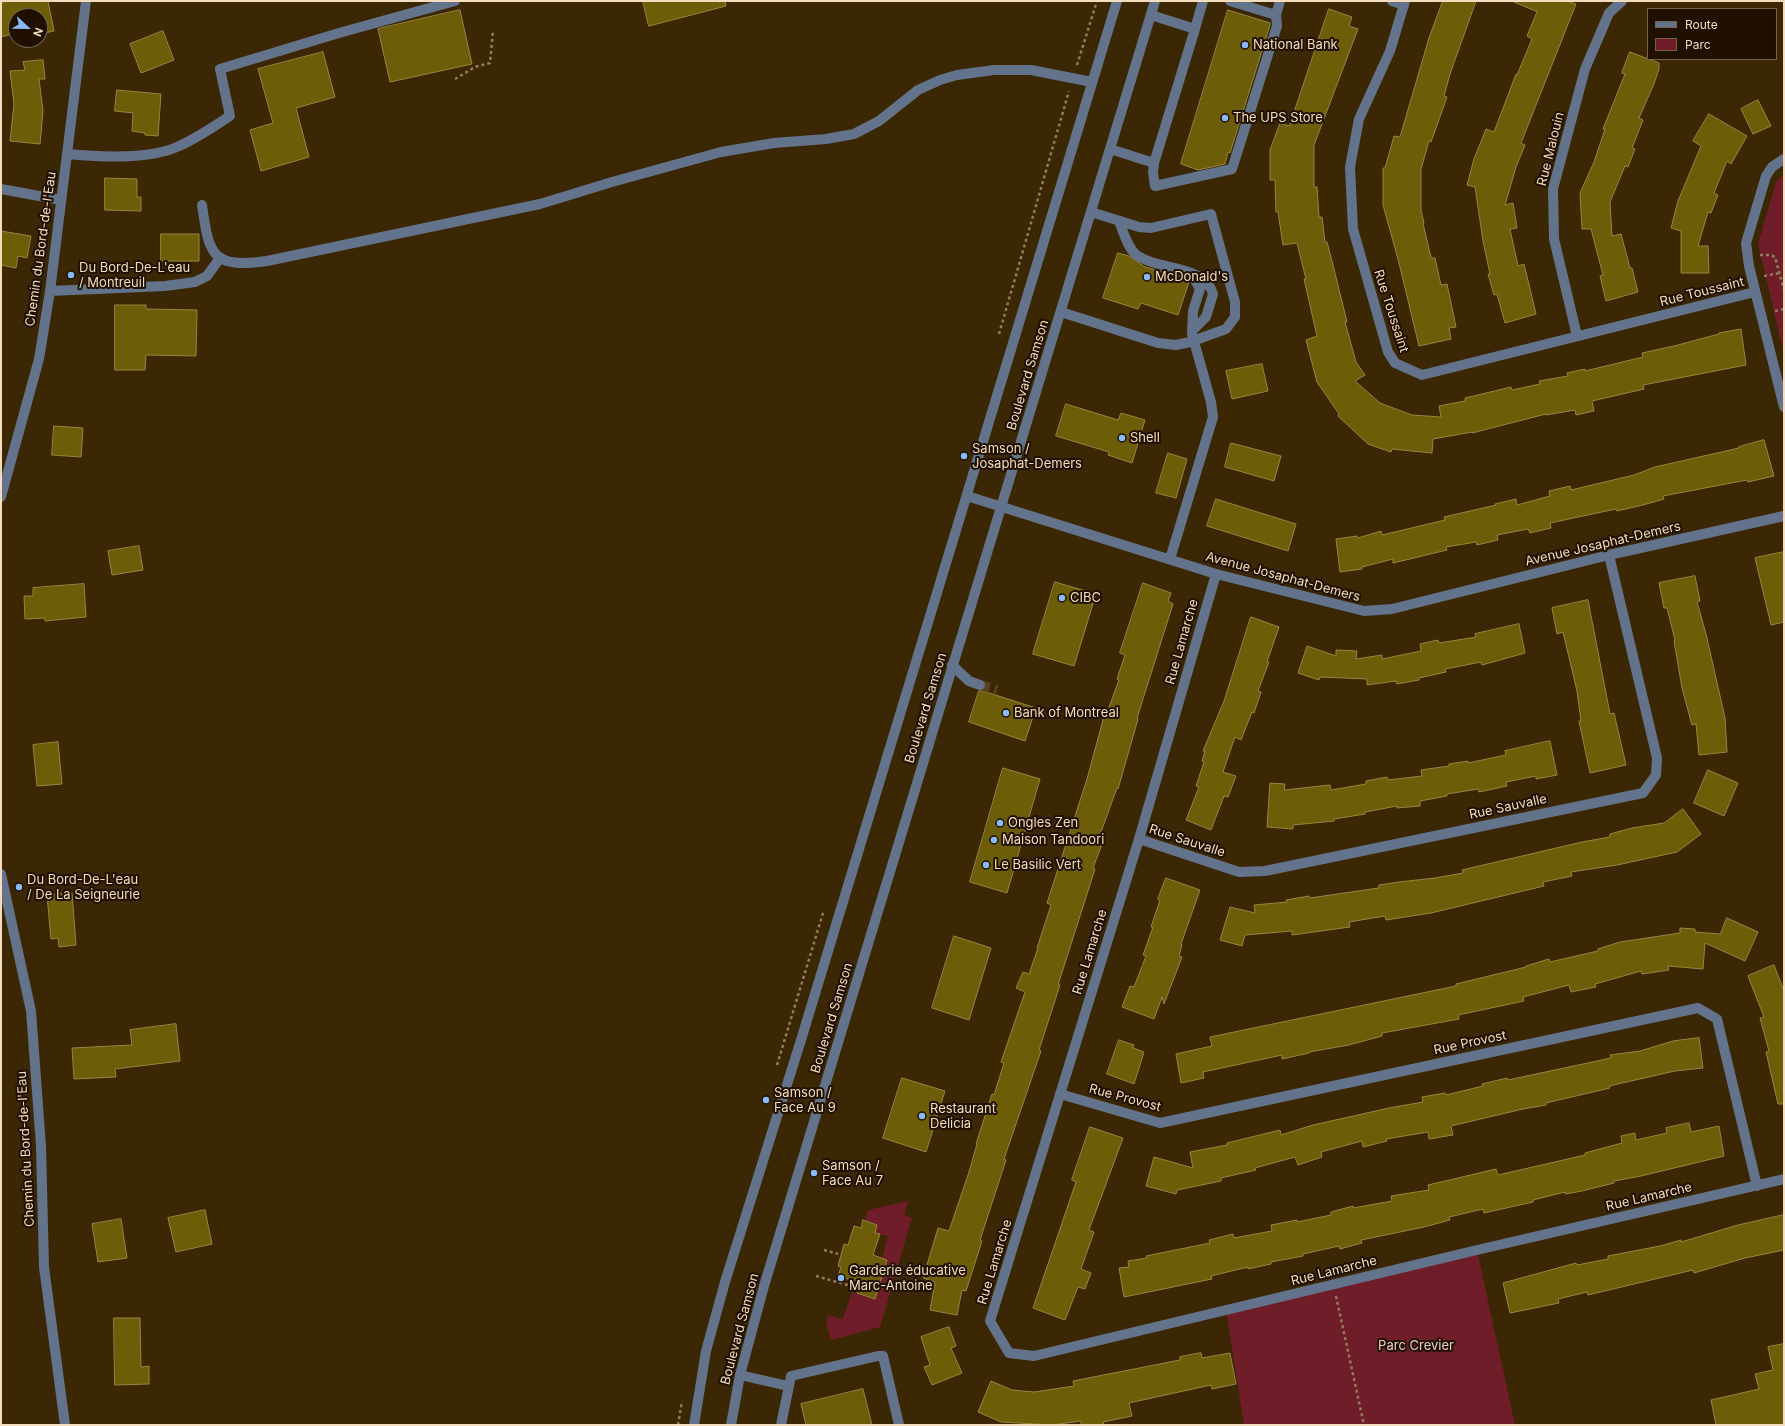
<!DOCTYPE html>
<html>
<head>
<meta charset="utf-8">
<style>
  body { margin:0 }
  #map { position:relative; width:1785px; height:1426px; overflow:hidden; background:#3b2703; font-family:Inter,sans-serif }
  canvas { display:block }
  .frame { position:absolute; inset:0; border:2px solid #f3ddbe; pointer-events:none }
  .legend { position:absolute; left:1647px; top:8px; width:130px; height:52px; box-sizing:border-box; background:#1f1000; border:1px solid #74624c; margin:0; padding:5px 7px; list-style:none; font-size:12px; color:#f3ddbe }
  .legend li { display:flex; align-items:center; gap:8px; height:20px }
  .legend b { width:20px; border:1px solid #74624c }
  .north { position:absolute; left:8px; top:8px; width:40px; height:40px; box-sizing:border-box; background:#1f1000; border:1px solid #74624c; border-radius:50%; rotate:112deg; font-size:11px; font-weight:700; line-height:16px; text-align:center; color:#f3ddbe }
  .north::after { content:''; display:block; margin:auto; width:14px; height:18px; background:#8bbafc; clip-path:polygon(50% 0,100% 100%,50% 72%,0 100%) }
</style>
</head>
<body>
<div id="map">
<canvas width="1785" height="1426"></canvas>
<div class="frame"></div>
<ul class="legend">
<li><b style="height:5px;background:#62738b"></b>Route</li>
<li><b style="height:11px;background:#6f1e29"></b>Parc</li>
</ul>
<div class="north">N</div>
</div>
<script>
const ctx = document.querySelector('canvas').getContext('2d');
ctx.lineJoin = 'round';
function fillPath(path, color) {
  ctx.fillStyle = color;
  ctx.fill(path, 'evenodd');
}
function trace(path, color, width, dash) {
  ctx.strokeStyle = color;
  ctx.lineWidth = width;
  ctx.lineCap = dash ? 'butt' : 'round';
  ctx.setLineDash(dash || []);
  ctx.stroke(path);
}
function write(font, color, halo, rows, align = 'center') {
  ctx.font = font + ' Inter,sans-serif';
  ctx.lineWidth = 4;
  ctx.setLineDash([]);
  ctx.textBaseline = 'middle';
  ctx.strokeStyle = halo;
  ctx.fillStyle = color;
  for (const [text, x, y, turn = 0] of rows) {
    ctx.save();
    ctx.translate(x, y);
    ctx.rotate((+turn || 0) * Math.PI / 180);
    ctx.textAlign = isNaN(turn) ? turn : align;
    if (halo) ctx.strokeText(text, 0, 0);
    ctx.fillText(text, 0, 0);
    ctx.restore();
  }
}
fillPath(new Path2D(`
  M1784,174V354L1758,244L1776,182Z
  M908,1201L904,1215L912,1218L880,1327L831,1340L826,1322L828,1315L843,1319L852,1292L874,1299L887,1260L882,1258L888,1236L875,1233L877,1225L865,1221L868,1210Z
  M1477,1250L1515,1425H1244L1226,1311Z`), '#6f1e29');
const building = new Path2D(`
  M10,1H48L54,31L40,34V16H16V33L1,37V3Z
  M643,1H725L726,6L649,26Z
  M1443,1H1476L1450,74L1444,96L1447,97L1431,142L1429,141L1421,169V210L1424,223H1423L1431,258H1435L1441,285L1447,284L1456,327L1449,328L1451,339L1419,346L1398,259L1383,205V168H1385L1394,136L1400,137L1429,38Z
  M1512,1H1567L1576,4L1521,143L1525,145L1516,167L1505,205L1513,203L1517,228L1510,229L1518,266L1524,264L1536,314L1505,323L1497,294L1494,295L1488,274H1490L1483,241L1475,187L1467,185L1474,159L1486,129L1494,132L1516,74L1517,75L1532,39L1527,36L1537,12Z
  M1329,9L1352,17L1349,26L1358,29L1314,145V187H1317L1319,217H1322L1325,242H1327L1333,265L1347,322H1345L1356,362L1365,375L1355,381L1380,403L1412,415L1441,417L1439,406L1465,401V398L1511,387L1512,390L1540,384L1539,381L1568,376L1567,373L1585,369V371L1643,357L1642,353L1674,346L1719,334V333L1741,329L1746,365L1643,385L1644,389L1592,401L1594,411L1576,415L1575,410L1546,415V414L1472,433V432L1433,439L1432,453L1392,449L1391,452L1368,444L1338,416L1339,414L1317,382L1306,340L1317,336L1304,279H1306L1297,243L1283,245L1278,212H1276L1275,180H1270V150L1280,123L1289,126Z
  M460,10L472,64L390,82L378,29Z
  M1228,10L1270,23V25L1230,153L1228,152L1225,164L1198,170L1181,164Z
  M163,31L174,60L141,73L130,44Z
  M323,52L335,97L296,108L309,157L261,171L250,130L273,123L258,69Z
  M1630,52L1659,63V69L1654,84L1639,118L1643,120L1632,148L1635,149L1628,167L1625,166L1610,202L1612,236L1621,234L1630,268H1632L1638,292L1606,301L1600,276L1603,275L1591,229H1582L1580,193L1594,162L1605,129H1603L1625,74L1622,73Z
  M43,60L45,79H39L43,111L40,144L10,141L14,104L10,71L25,70L23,62Z
  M117,90L161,94L158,136L145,135V133L132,131L133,113L115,111Z
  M1758,100L1771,126L1753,134L1741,109Z
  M1709,114L1747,136L1731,164L1727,161L1714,193L1718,195L1711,213L1708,212L1698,246H1708L1709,273H1681V231L1671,228L1678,201L1701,146L1693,141Z
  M105,178L137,179V197H141V211L105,210Z
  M1,231L31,236L27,258L18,256L16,268L1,265Z
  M161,234H199V261H161Z
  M1118,253L1129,256L1145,267L1187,278L1189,282L1178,315L1141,303L1138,309L1103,298Z
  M115,305H146V309L197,310L196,356L146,355L145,370H115Z
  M1262,364L1268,391L1232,399L1226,371Z
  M1066,404L1118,420L1121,413L1145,420L1132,463L1108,455L1109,452L1056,436Z
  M54,426L83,428L81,457L52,455Z
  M1764,440L1774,476L1748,482L1747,480L1663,496L1664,499L1643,505L1617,511L1616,509L1550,523L1551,528L1530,533L1528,529L1497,535L1498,540L1477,545L1476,542L1446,547L1447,550L1418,557L1393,563V559L1362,567V569L1340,572L1336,539L1357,536L1358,538L1381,531L1382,535L1445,520L1444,517L1496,505L1495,504L1516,499L1517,505L1550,496L1549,491L1570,486L1571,490L1634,475L1655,467L1739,448V447Z
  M1231,443L1281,456L1274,481L1225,467Z
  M1168,453L1187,459L1176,498L1156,493Z
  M1216,499L1296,524L1288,551L1207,526Z
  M139,546L143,570L112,575L108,551Z
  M1784,552V622L1771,625L1755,558Z
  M1695,576L1700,601L1697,602L1706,634L1725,718L1727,752L1699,755L1696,724L1692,725L1682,688L1674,641L1675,640L1667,608H1664L1659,583Z
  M1055,582L1096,594L1074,666L1033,654Z
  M1143,583L1171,593L1168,601L1173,604L1137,718L1138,719L1118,789L1117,788L1097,843L1102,844L1093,868L1095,869L1058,985H1060L1039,1050L1041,1051L1004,1159L1006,1160L980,1240L982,1241L966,1291L962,1290L957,1315L930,1310L935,1282L923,1278L930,1255L938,1228L949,1231L969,1172L977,1144H976L992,1094L994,1095L1004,1063L1001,1062L1025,992L1016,988L1023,972L1029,974L1038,948H1037L1051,905L1047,903L1087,779L1106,709L1108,710L1119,680L1117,679L1125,655L1120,653Z
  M84,584L86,617L45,621V618L25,619L24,596H33V588Z
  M1588,600L1610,714L1614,713L1626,765L1590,773L1579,721H1581L1577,691L1563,632L1557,634L1552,608Z
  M1251,617L1279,627L1267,662H1269L1258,691L1261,692L1254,713L1252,712L1241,740L1235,737L1223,772L1236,776L1228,797L1224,796L1211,830L1186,820L1199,787L1196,786L1204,762L1202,761L1205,751H1203L1224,701Z
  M1519,624L1525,653L1482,665L1481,662L1445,669L1446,672L1419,678V680L1397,684L1396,681L1367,685V679L1320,677L1319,680L1298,673L1307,646L1336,656V650L1357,651L1356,659L1382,655V659L1421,651L1420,644L1438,640L1439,643L1476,637L1475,634Z
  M979,691H983L1036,708L1025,741L969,722Z
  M1550,741L1557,775L1536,779V776L1506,782L1507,786L1479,792L1478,789L1447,794V796L1420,801V806L1397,808V806L1365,812V814L1334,819V821L1293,825V829L1267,827L1270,783L1285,784L1284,790L1330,785L1331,790L1366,784V781L1387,777L1388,780L1422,776L1421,770L1449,766V764L1468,761V763L1506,755L1505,751Z
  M58,742L62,784L37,786L33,745Z
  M1003,768L1040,779L1007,893L970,882Z
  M1708,770L1738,783L1724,816L1694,803Z
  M1683,809L1701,834L1677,852L1617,865L1571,872L1572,876L1543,882L1544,886L1431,913L1386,920L1385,916L1349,922L1350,927L1292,935V931L1245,935L1242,946L1220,940L1230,907L1255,913L1254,905L1287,902L1286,900L1309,896L1310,898L1351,892L1379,888V885L1399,882L1435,878L1463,873L1462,870L1582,842L1610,837V834L1632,828L1664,823Z
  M1166,878L1200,890L1181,944L1182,945L1179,956L1182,957L1164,1004L1162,997L1154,1019L1122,1007L1130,986L1134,987L1146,956L1143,955L1153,927H1151L1160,900L1158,899Z
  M72,893L76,945L59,947L58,938L51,939L47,895Z
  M1727,918L1758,932L1745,961L1705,943L1703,969L1668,966L1669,970L1642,974L1641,971L1595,984L1596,987L1571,992L1569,985L1523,997L1524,1001L1458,1015L1459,1019L1382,1033V1036L1349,1045L1309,1052V1053L1282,1059V1055L1203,1072L1204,1078L1181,1083L1176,1054L1212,1046L1210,1037L1456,986V984L1526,967V966L1549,959L1550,962L1598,951V949L1620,942L1680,933V928L1695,929V932L1720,934Z
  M954,936L991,948L969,1020L932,1008Z
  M1774,965L1784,991V1104H1778L1766,1052L1769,1051L1760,1018L1764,1017L1748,976Z
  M176,1024L180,1061L115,1069L116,1077L74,1079L72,1048L132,1045L130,1030Z
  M1699,1038L1703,1068L1675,1071L1609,1086L1610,1088L1546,1103V1105L1523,1109L1451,1126L1453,1135L1429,1139L1428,1132L1386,1139L1387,1141L1363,1147L1362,1141L1321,1152L1322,1157L1298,1165L1295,1157L1255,1168L1256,1170L1221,1178V1181L1177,1190L1176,1194L1146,1186L1154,1157L1193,1168L1190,1152L1227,1145V1143L1280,1130L1281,1135L1313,1125L1389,1108L1423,1102L1422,1097L1445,1093L1446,1095L1483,1086L1482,1084L1507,1078L1508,1080L1611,1058L1610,1055L1640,1051L1673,1041Z
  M1119,1040L1134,1045L1133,1048L1144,1052L1134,1084L1107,1074Z
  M902,1078L945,1091L926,1152L883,1138Z
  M1689,1123L1691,1132L1719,1126L1724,1156L1641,1176L1614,1181V1183L1582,1191L1565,1194V1192L1533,1200V1202L1484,1213L1483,1209L1449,1217L1450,1220L1424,1227L1361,1240L1362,1243L1340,1249L1339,1246L1303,1254V1256L1271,1262V1264L1248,1269V1267L1211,1276L1212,1279L1124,1297L1119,1268L1129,1267L1128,1261L1147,1258L1146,1256L1210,1243L1209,1240L1233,1234L1234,1238L1272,1231L1271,1225L1297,1220V1222L1331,1215V1212L1353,1206V1208L1392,1201L1391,1196L1429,1190L1428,1185L1496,1169L1498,1175L1585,1155V1153L1622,1143L1621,1136L1635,1133L1636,1140L1667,1133L1666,1128Z
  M1090,1127L1123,1138L1089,1230L1094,1232L1081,1269L1091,1273L1085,1289L1078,1287L1065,1320L1033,1308L1076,1182L1072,1180Z
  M205,1210L212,1244L176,1252L168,1218Z
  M1784,1215V1250L1745,1258L1694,1273L1693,1270L1588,1295L1587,1292L1558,1299L1559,1303L1510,1313L1503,1283L1576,1263L1577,1265L1608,1259V1256L1660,1246L1681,1240V1242L1738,1225Z
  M121,1219L127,1258L98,1262L92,1224Z
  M863,1220L877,1225L875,1233L880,1234L873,1255L887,1260L875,1299L857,1293L860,1283L838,1276L841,1267L838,1266L844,1244L848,1245L854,1226L861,1228Z
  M114,1318H140L141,1367L149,1366V1384L115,1385Z
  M949,1327L956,1346L951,1348L962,1373L932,1385L924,1367L930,1365L921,1337Z
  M1784,1344V1425H1716L1711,1400L1759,1389L1755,1374L1773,1370L1768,1347Z
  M1201,1353L1202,1358L1230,1353L1236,1384L1212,1389L1211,1385L1129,1403L1132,1416L1103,1422L1104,1425H1081V1421L1052,1425L1001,1422L978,1412L991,1381L1012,1390L1034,1392L1074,1386L1073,1381L1180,1360V1357Z
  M863,1389L872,1425H806L801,1404Z`);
fillPath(building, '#6d5d09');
trace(building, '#96873e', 1);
trace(new Path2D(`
  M980,685L997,690`), '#57421f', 10, [10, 5]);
trace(new Path2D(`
  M1077,65L1097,1
  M455,79L475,67L490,63L493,31
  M1760,255H1771L1775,257L1784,290
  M1764,276L1780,273
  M1775,311L1784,309
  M999,334L1069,91
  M777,1065L823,913
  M824,1250L838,1254
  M816,1276L858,1288
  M1336,1296L1364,1425
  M678,1425L682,1401`), '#927d5b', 2.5, [3, 3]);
trace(new Path2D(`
  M1230,1L1276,15L1280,1
  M1392,1L1404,5
  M1405,1L1390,51L1359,119L1350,167L1353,229L1388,352L1395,363L1422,375L1755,292
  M1195,29L1203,1
  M1110,149L1154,163L1195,29L1151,15
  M68,154C100,157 147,160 177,147C196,139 213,127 230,116L220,69L339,33L455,1
  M1784,159L1772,167L1766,176L1746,243L1749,266L1784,407
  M1154,163L1153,173L1155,186L1232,169L1277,26L1276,15
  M1,189L61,200
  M202,205C209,254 211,269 267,261L540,204L612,182L721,152L774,143L826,139L854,134L879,121L918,90L940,80L957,75L994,70H1031L1092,82
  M1119,221C1123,231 1128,250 1138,256C1158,270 1205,265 1213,294L1206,317L1193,330
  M50,291L165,286L195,282L207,276L220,258
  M1061,312L1158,343L1176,345L1190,342L1226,329L1235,317V302L1211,214L1151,228L1139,227L1091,212
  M1577,336L1554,239L1553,189L1585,69L1609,13L1622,1
  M967,496L1216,574L1364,611L1392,609L1609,555L1784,516
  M1,497L39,359L50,291L86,1
  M1170,559L1213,417L1211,402L1192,334L1193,311L1200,289L1191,273
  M1216,574L1139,839L990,1321L1009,1353L1034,1356L1477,1250L1784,1179
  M952,665L969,681L980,685
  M1139,839L1239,872L1265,871L1643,793L1656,775L1657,758L1609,555
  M1,874L31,1011L41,1146L44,1267L65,1425
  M1060,1094L1160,1123L1698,1008L1717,1019L1757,1186
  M740,1375L788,1386
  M694,1425L706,1351L725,1282L801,1040L1117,1
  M731,1425L740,1375L764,1286L1155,1
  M781,1425L791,1376L878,1356H883L899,1425`), '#62738b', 10);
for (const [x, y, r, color] of [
  [1245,45,4,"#8bbafc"],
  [1225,118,4,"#8bbafc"],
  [71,275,4,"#8bbafc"],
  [1147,277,4,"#8bbafc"],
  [1122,438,4,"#8bbafc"],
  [964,456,4,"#8bbafc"],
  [1062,598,4,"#8bbafc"],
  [1006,713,4,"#8bbafc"],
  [1000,823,4,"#8bbafc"],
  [994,840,4,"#8bbafc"],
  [986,865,4,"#8bbafc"],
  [19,887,4,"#8bbafc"],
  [766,1100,4,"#8bbafc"],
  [922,1116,4,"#8bbafc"],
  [814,1173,4,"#8bbafc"],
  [841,1278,4,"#8bbafc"]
]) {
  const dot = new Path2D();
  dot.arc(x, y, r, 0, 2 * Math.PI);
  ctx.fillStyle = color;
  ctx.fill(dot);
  trace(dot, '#1f1000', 1.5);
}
write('13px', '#f3ddbe', '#1f1000', [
  ["National Bank",1253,45],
  ["The UPS Store",1233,118],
  ["Du Bord-De-L'eau",79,268],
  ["/ Montreuil",79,283],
  ["McDonald's",1155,277],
  ["Shell",1130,438],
  ["Samson /",972,449],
  ["Josaphat-Demers",972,464],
  ["CIBC",1070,598],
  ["Bank of Montreal",1014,713],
  ["Ongles Zen",1008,823],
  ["Maison Tandoori",1002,840],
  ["Le Basilic Vert",994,865],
  ["Du Bord-De-L'eau",27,880],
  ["/ De La Seigneurie",27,895],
  ["Samson /",774,1093],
  ["Face Au 9",774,1108],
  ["Restaurant",930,1109],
  ["Delicia",930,1124],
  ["Samson /",822,1166],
  ["Face Au 7",822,1181],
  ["Garderie éducative",849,1271],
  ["Marc-Antoine",849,1286]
], 'left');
write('13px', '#f3ddbe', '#1f1000', [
  ["Rue Malouin",1551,149,-76],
  ["Chemin du Bord-de-l'Eau",41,249,-82],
  ["Rue Toussaint",1702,292,-14],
  ["Rue Toussaint",1391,311,72],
  ["Boulevard Samson",1028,375,-73],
  ["Avenue Josaphat-Demers",1603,544,-13],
  ["Avenue Josaphat-Demers",1283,577,15],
  ["Rue Lamarche",1182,642,-74],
  ["Boulevard Samson",926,708,-73],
  ["Rue Sauvalle",1508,807,-12],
  ["Rue Sauvalle",1187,841,18],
  ["Rue Lamarche",1090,952,-73],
  ["Boulevard Samson",832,1018,-73],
  ["Rue Provost",1470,1043,-12],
  ["Rue Provost",1125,1098,15],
  ["Chemin du Bord-de-l'Eau",26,1149,-93],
  ["Rue Lamarche",1649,1197,-13],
  ["Rue Lamarche",995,1262,-73],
  ["Rue Lamarche",1334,1271,-14],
  ["Boulevard Samson",740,1329,-75]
]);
write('13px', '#eccbcb', '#1f1000', [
  ["Parc Crevier",1416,1346]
]);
</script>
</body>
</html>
